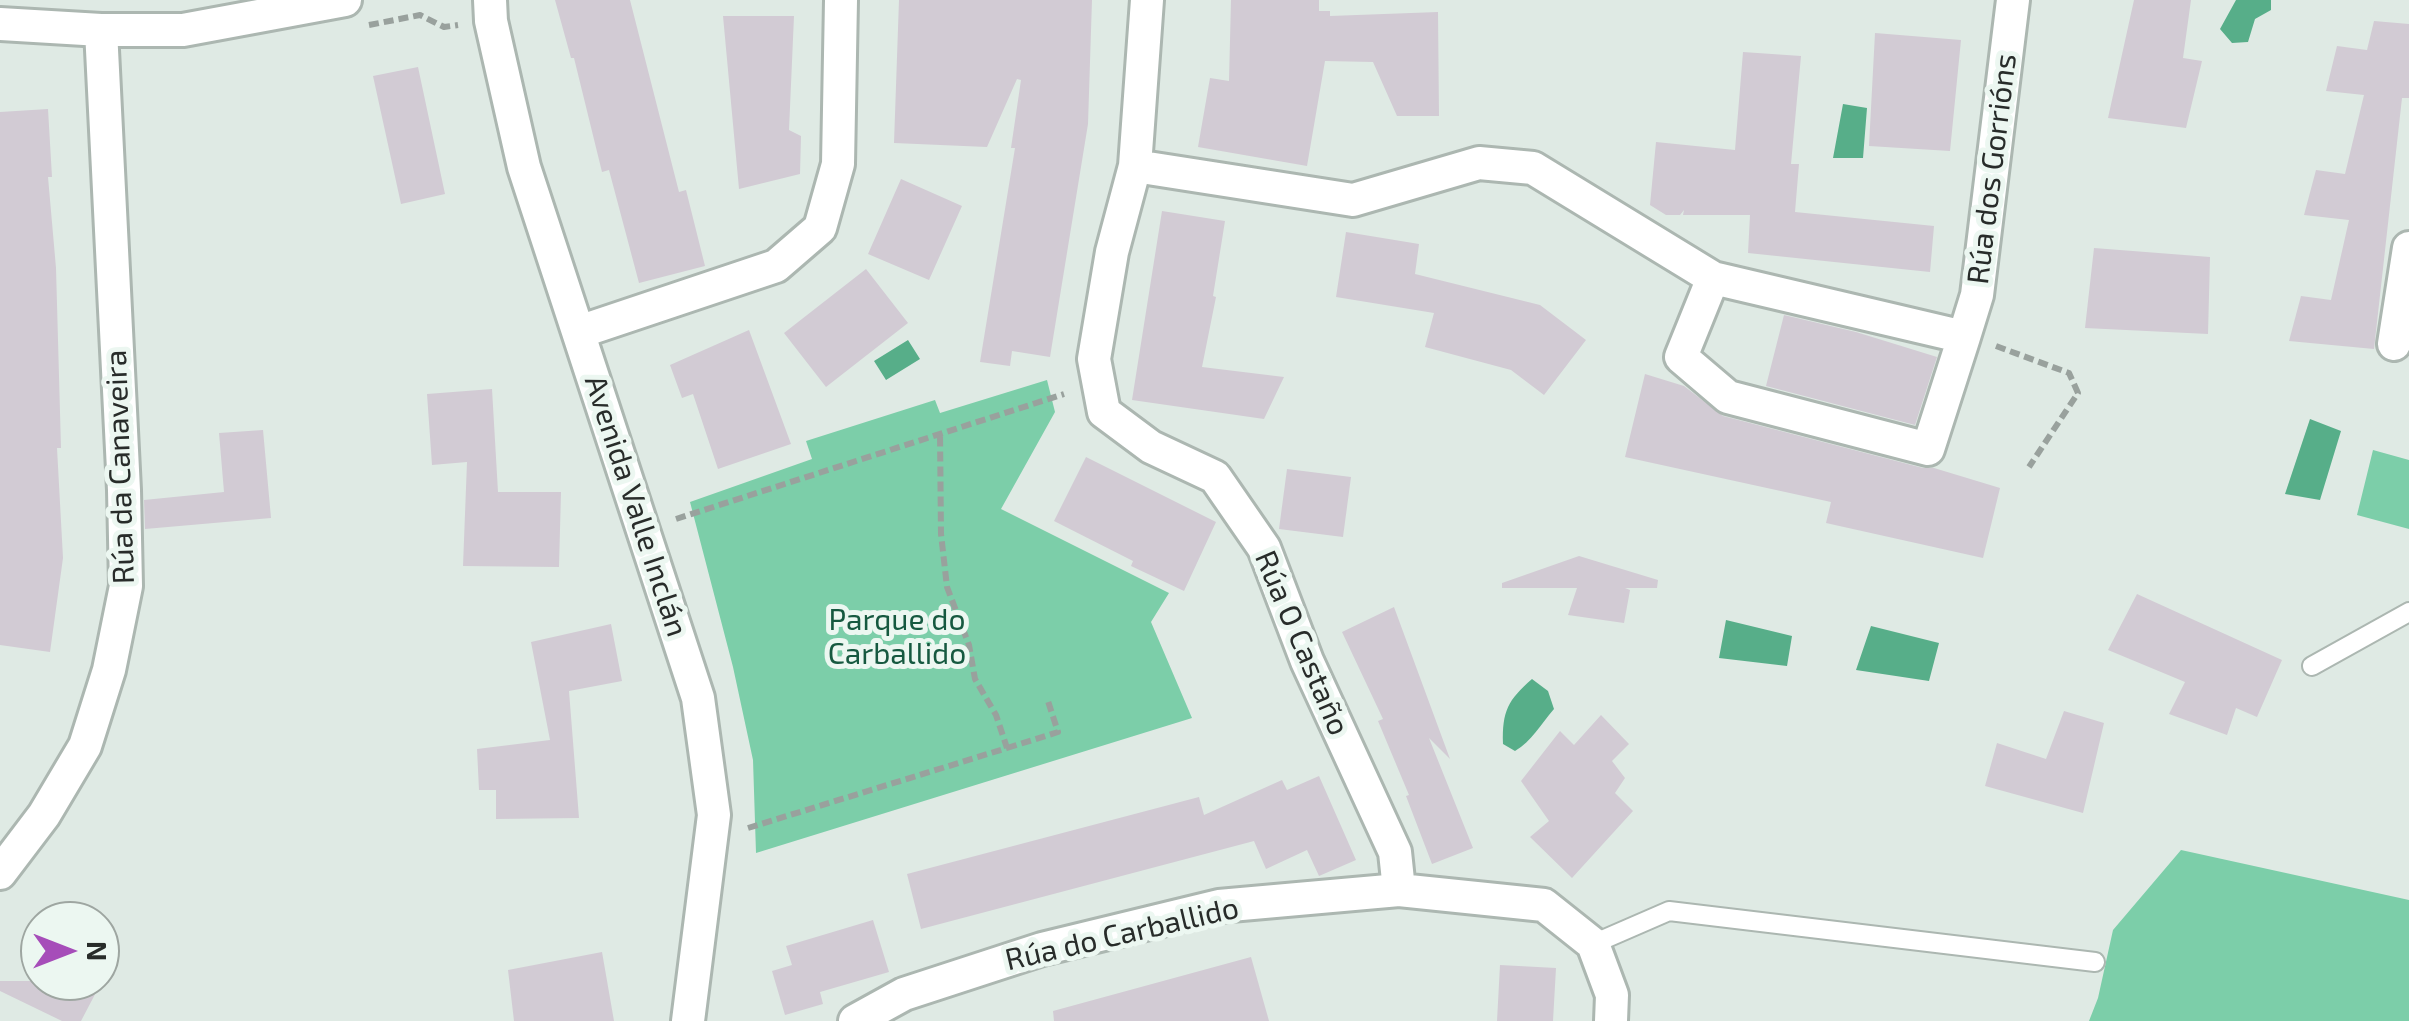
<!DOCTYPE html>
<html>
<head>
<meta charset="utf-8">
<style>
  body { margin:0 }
  #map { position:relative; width:2409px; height:1021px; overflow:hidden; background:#dfeae4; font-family:"Exo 2",sans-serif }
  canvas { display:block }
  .north { position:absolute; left:20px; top:901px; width:100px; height:100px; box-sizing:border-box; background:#ecf7f1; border:2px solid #9ea6a1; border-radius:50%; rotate:90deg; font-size:28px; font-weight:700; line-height:40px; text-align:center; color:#282c2a }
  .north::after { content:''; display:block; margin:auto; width:35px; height:45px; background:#a64db9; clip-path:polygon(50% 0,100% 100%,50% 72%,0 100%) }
</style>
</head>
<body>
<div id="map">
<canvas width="2409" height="1021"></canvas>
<div class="north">N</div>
</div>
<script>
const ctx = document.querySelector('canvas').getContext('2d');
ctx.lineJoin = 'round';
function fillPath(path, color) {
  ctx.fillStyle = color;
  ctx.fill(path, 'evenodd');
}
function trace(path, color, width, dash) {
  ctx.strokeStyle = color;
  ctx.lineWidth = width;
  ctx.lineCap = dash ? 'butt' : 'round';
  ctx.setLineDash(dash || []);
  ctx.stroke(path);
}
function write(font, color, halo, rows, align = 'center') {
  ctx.font = font + ' "Exo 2",sans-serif';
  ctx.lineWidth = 10;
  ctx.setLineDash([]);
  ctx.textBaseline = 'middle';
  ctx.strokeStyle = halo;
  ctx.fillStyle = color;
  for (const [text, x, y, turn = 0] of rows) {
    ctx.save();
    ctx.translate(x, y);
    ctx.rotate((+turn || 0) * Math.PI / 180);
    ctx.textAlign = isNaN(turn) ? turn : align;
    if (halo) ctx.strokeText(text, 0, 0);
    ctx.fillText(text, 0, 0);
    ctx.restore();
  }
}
fillPath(new Path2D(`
  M1047,380L1055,412L1001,509L1169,593L1151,622L1192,718L756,853L753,760L733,667L690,502L812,459L806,441L935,400L940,413Z
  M2373,450L2409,460V529L2357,515Z
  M2181,850L2409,900V1021H2089L2098,998L2113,930Z`), '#7ccea9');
fillPath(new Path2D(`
  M2236,0H2271V10L2255,19L2248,42L2232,43L2220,29Z
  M1843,104L1867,108L1863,158H1833Z
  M908,340L920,359L886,380L874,361Z
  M2310,419L2341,431L2320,500L2285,494Z
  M1726,620L1792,636L1787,666L1719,658Z
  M1871,626L1939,643L1929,681L1856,670Z
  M1532,679L1548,691L1554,709C1540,725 1532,741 1515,751L1503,744C1502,711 1508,700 1532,679Z`), '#57ae89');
fillPath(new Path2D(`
  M555,0H630L679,192L686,190L705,266L639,283L609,170L602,172L574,58H571Z
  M899,0H1092L1088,124L1050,357L1012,351L1010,366L980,362L1015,148H1011L1021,80L1017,79L987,147L894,143Z
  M1231,0H1319V11H1330V16L1438,12L1439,116H1397L1373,62L1325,61L1307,166L1198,147L1210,78L1229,81Z
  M2134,0H2191L2183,58L2202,61L2186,128L2108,118Z
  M723,16H794L789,130L801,136L800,174L739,189Z
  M2374,21L2409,24V98H2402L2374,349L2289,341L2301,296L2331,300L2349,220L2304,215L2316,170L2345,174L2364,95L2326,91L2337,46L2367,50Z
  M1875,33L1961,40L1950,151L1869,146Z
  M1743,52L1801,56L1791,164H1799L1795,212L1934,226L1930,272L1748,253L1750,215H1683L1684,210L1680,215H1666L1650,205L1656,142L1735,150Z
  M418,67L445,194L401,204L373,76Z
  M48,109L52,177H48L56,268L61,448H57L63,558L50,652L0,645V112Z
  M901,179L962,206L929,280L868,254Z
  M1162,211L1225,221L1213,296L1216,297L1202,367L1284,377L1264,419L1132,400Z
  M1346,232L1419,244L1415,274L1540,305L1586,340L1544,395L1511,370L1425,347L1434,313L1336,297Z
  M2094,248L2210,257L2208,334L2085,328Z
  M866,269L908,323L826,387L784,333Z
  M1784,315L1856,332L1937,357L1915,425L1766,386Z
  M749,330L791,444L718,469L693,394L682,398L670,365Z
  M1645,374L1684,386L1723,416L1923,468H1934L2000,488L1983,558L1826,523L1831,502L1625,457Z
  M492,389L498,492H561L559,567L463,566L467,462L432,465L427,394Z
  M263,430L271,518L145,529L144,500L224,492L219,433Z
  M1086,457L1216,522L1184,591L1131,566L1133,561L1054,521Z
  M1287,469L1351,477L1343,537L1279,529Z
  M1579,556L1658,580L1657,588H1625L1630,590L1624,623L1568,615L1577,588H1502V583Z
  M2137,594L2282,660L2257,717L2236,708L2227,735L2169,714L2185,682L2108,650Z
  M1394,607L1450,759L1429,738L1473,848L1432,864L1406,796L1409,795L1378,721L1383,719L1342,632Z
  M611,624L622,681L569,691L579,818L496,819V790H479L477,749L550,740L531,642Z
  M2064,711L2104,723L2083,813L1985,786L1997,743L2046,759Z
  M1601,715L1629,744L1612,761L1625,778L1615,793L1633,811L1572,878L1530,837L1549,821L1521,781L1560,731L1574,745Z
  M1319,776L1356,860L1319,876L1307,850L1266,869L1254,841L921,929L907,874L1199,797L1204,815L1282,780L1287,790Z
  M873,920L889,972L820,992L823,1004L785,1015L772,971L792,965L786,946Z
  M602,952L614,1021H514L508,970Z
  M1251,957L1269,1021H1054L1053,1011Z
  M1500,965L1556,968L1553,1021H1497Z
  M0,981H102L81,1021H62L0,991Z`), '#d2cbd4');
const lane = new Path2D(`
  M2312,666L2409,612
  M1593,944L1669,911L2095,962`);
const street = new Path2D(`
  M490,0L491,21L524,167L698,698L714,815L688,1021
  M1147,0L1135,166L1112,252L1094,359L1104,412L1151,447L1215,477L1264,548L1307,661L1395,852L1399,890
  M0,24L101,30H183L345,0
  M1135,166L1353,200L1479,163L1533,168L1713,278L1964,337L1977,295L2013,0
  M1713,278L1681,357L1728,397L1928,449L1964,337
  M579,332L776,266L820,228L838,164L841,0
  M2394,344L2409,248
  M0,873L44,815L85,746L109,670L126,586L124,490L101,30
  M855,1021L904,994L1042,949L1219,906L1399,890L1544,905L1593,944L1612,995L1611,1021`);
trace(lane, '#acb7b1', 22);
trace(street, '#acb7b1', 38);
trace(new Path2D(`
  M369,25L420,15L444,27L458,25
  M1996,346L2069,373L2078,393L2029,467
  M676,519L1064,394
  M1007,748L1058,732L1047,698
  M748,828L1007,748L996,715L975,679L969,645L947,587L941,534L940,433`), '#99a19d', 6, [10, 5]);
trace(lane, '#fff', 18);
trace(street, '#fff', 32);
write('30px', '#282c2a', '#ecf7f1', [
  ["Rúa dos Gorrións",1992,169,-83],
  ["Rúa da Canaveira",120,467,-92],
  ["Avenida Valle Inclán",636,506,72],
  ["Rúa O Castaño",1302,643,67],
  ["Rúa do Carballido",1122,934,-13]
]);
write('30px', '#165940', '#ecf7f1', [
  ["Parque do",897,620],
  ["Carballido",897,654]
]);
</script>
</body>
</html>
